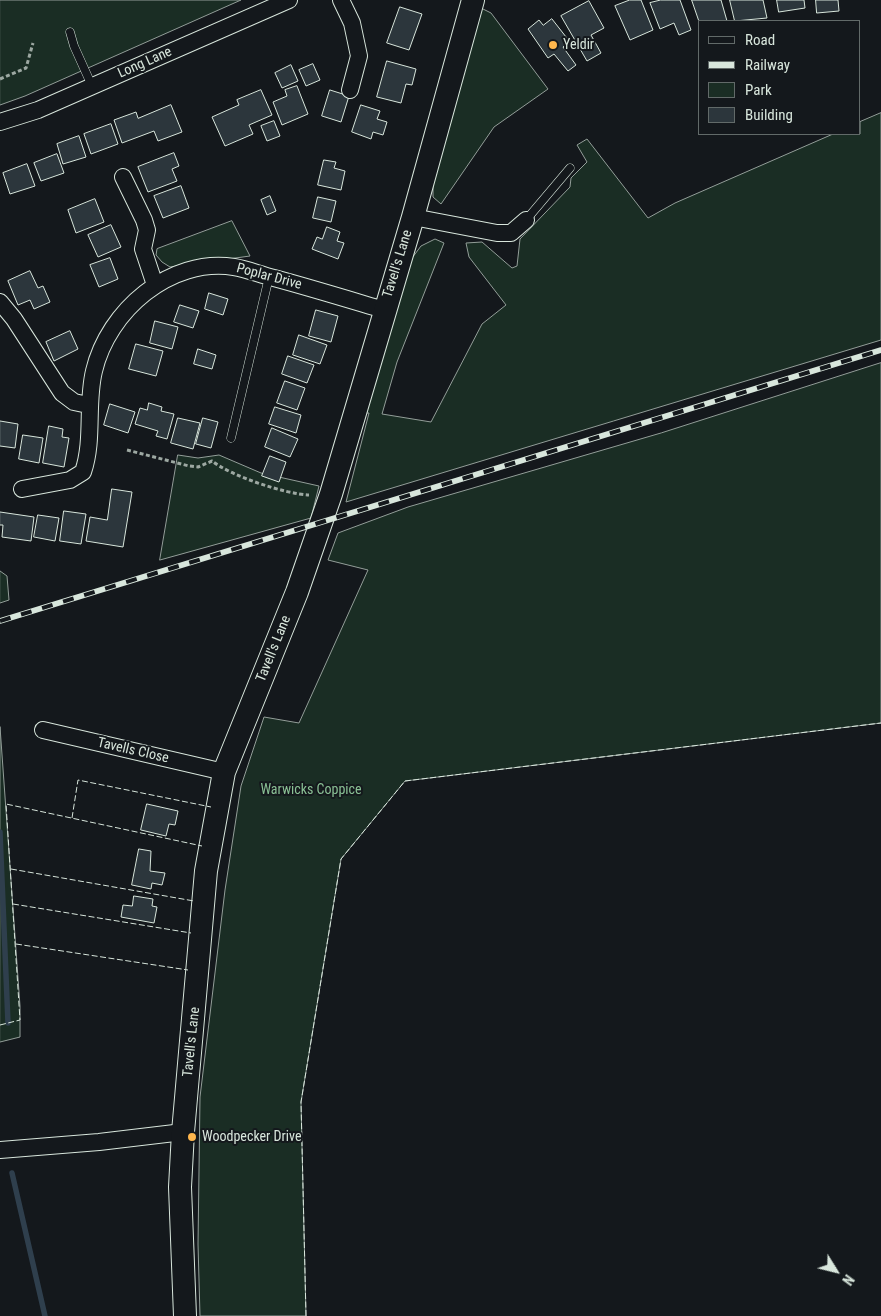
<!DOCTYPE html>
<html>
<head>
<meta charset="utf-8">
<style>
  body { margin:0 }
  #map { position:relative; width:881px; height:1316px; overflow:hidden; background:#14181c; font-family:"Roboto Condensed",sans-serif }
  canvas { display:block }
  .legend { position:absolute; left:698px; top:20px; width:162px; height:115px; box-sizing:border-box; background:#14181c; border:1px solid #626a69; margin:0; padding:6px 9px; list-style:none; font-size:15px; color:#d8e6dc }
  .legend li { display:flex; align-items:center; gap:10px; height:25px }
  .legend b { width:25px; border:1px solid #626a69 }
  .north { position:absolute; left:811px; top:1246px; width:50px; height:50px; -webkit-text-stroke:4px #14181c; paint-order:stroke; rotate:126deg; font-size:14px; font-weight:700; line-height:20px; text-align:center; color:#d8e6dc }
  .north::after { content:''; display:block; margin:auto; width:18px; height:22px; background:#d8e6dc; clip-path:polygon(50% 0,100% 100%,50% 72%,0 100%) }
</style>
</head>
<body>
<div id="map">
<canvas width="881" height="1316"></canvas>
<ul class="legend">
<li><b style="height:6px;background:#14181c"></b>Road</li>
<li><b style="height:6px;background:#d8e6dc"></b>Railway</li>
<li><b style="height:14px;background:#1a2d24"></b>Park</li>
<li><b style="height:14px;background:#2c363c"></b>Building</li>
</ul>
<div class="north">N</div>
</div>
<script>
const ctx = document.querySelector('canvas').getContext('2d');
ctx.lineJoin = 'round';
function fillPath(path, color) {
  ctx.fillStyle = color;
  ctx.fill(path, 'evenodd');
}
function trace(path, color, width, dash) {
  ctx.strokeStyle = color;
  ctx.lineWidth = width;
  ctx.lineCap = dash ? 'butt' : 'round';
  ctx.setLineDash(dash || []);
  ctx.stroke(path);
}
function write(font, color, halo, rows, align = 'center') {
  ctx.font = font + ' "Roboto Condensed",sans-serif';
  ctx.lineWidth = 4;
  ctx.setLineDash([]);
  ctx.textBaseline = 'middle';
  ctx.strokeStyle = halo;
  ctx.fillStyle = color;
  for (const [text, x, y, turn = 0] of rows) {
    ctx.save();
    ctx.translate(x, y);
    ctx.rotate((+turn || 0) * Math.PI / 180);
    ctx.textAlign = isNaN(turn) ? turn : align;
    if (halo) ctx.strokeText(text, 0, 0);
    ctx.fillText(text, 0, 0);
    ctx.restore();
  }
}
const green = new Path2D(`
  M0,0H241L25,96L0,105Z
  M481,8L491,13L548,89L494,127L441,204L433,197V183Z
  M881,113V340L346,502L369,413H363L409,262L421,246L435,239L444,243L397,362L382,414L431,422L482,324L506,305L469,257L466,243L482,242L512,268L517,266L520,239L570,187L571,178L587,162L577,145L587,139L648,218L675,203L833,134H860V122Z
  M232,221L250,256L170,267L162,262L156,255L157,249Z
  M881,363V723L405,781L341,859L301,1102L306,1316H200L198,1244L200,1097L225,890L241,786L264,717L299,723L368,570L328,560L338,533L408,507L661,433Z
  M178,455L198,458L219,455L261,473L319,486L311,518L160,560Z
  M0,571L7,576L9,600L0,603Z
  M0,727L20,1006V1037L0,1042Z`);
fillPath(green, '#1a2d24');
trace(green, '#939e99', 1);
trace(new Path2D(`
  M0,832L8,1023
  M12,1173L45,1316`), '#2f3f4d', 5.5);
const building = new Path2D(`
  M630,0H641L653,30L630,40L615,6Z
  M661,0H680L691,30L679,35L674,23L660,29L650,3Z
  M692,0H721L727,21H700V24Z
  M730,0H763L767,18L735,21Z
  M777,0H804L805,8L779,12Z
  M816,0H838L839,11L817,13Z
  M589,1L604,28L591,35L601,53L587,61L561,16Z
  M400,7L422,14L409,50L387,43Z
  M552,19L570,42L563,47L576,65L568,71L554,54L548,58L528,29L539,20L543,25Z
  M387,61L416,69L412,85L406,84L401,103L377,97Z
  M313,64L320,80L306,86L299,70Z
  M291,65L298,81L282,88L275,73Z
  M297,86L308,114L282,125L273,102L287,96L285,90Z
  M261,90L272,115L249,125L253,134L225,146L212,117L239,105L237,100Z
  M330,90L349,96L341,122L322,116Z
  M171,105L182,132L158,141L154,131L122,143L114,120L136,112L138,118Z
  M361,105L380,111L377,119L387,122L383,135L373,132L371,139L352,132Z
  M274,121L280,136L267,141L261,126Z
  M111,124L118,144L91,154L84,134Z
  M79,136L86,157L63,164L57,144Z
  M174,153L179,166L172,169L177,181L148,192L138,167Z
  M57,154L64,173L41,181L34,163Z
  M324,160L336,162L334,168L345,171L341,190L318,185Z
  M27,164L35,186L10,194L3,173Z
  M181,186L189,208L163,218L154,196Z
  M270,196L276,211L267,215L261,200Z
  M318,197L336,201L331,222L313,218Z
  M95,199L104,222L76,233L68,210Z
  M111,225L121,247L98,257L88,235Z
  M327,227L340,232L337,241L344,243L338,259L312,249L317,237L322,239Z
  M110,258L118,279L99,287L90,265Z
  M30,271L38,288L43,286L50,302L34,309L30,300L18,305L8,281Z
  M209,293L228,299L223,315L205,309Z
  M180,305L199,311L193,328L174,322Z
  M316,310L338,316L331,342L309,336Z
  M155,321L178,327L172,349L150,343Z
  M70,331L78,349L54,361L46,342Z
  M299,335L327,345L320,364L293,355Z
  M136,344L163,351L156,376L129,369Z
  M198,349L216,355L212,369L194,364Z
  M288,356L314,365L307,383L282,374Z
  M285,381L305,388L297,410L277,403Z
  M149,403L162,407L161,411L174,414L167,439L156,436L158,431L135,424L140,408L147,410Z
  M110,404L135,412L128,433L104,425Z
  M275,407L301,415L296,433L269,424Z
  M178,418L200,423L193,449L171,443Z
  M203,418L218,422L211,448L196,444Z
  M0,421L18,424L15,448L0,446Z
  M49,426L63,429L62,437L69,438L64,467L43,463Z
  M272,428L298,439L290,457L265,447Z
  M23,435L43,438L39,463L19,459Z
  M270,456L286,462L279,482L262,476Z
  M112,489L132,492L123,547L86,541L90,517L107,520Z
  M64,511L86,514L81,544L60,541Z
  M0,512L34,517L31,541L2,537L3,525H0Z
  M38,515L59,518L55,541L34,537Z
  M147,804L178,811L175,825L169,824L166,836L141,830Z
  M139,849L151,851L150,871L165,873L162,885L152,883L151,889L132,885Z
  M134,896L153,899L152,906L157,907L154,923L121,917L123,905L132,906Z`);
fillPath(building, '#2c363c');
trace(building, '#d8e6dc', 1);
const lane = new Path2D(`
  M70,32L74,46L92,86
  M526,220L570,168
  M231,438L269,277`);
const street = new Path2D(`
  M341,0L352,23L359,56L350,90
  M0,122L38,110L289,0
  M123,177L144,220L147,230L143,249L155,285
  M413,217L497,233H511L526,220
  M0,302L14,319L62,393L74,402L88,405
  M22,489L70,480L83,472C94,440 86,404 94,371C108,311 170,257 234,267C247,269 261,275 274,278C311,288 347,299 384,310
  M43,730L224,772
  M0,1150L99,1142L183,1132`);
const secondary = new Path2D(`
  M185,1316L180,1187L183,1132L206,871L224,772L297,592L331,494L413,217L473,0`);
trace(lane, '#d8e6dc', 9);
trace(street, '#d8e6dc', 18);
trace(secondary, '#d8e6dc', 24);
trace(new Path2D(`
  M0,79L26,68L33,43
  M127,450L189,466L198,467L212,461C231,476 285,494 309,495`), '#9da8a2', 3, [4, 2.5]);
trace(lane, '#14181c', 8);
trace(street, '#14181c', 16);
trace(secondary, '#14181c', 22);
const rail = new Path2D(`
  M0,621L881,350`);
trace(rail, '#d8e6dc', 5.5);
trace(rail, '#14181c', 4, [11]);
trace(new Path2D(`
  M72,818L78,780L211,807
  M11,869L194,901
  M13,904L191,933
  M16,944L188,970
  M0,1025L20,1020L6,804L202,846
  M306,1316L301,1102L341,859L405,781L881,723`), '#d8e6dc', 1, [6, 2.5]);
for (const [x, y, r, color] of [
  [553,45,5,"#ffb74d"],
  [192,1137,5,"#ffb74d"]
]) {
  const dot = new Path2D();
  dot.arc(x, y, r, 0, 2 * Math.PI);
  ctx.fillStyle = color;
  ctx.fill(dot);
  trace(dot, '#14181c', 2);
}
write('14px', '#d8e6dc', '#14181c', [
  ["Yeldir",563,45],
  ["Woodpecker Drive",202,1137]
], 'left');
write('14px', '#d8e6dc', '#14181c', [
  ["Long Lane",145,63,-24],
  ["Tavell's Lane",398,264,-73],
  ["Poplar Drive",269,277,15],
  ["Tavell's Lane",274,649,-68],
  ["Tavells Close",133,751,13],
  ["Tavell's Lane",192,1042,-84]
]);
write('14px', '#8ac095', '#14181c', [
  ["Warwicks Coppice",311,790]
]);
</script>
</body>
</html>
